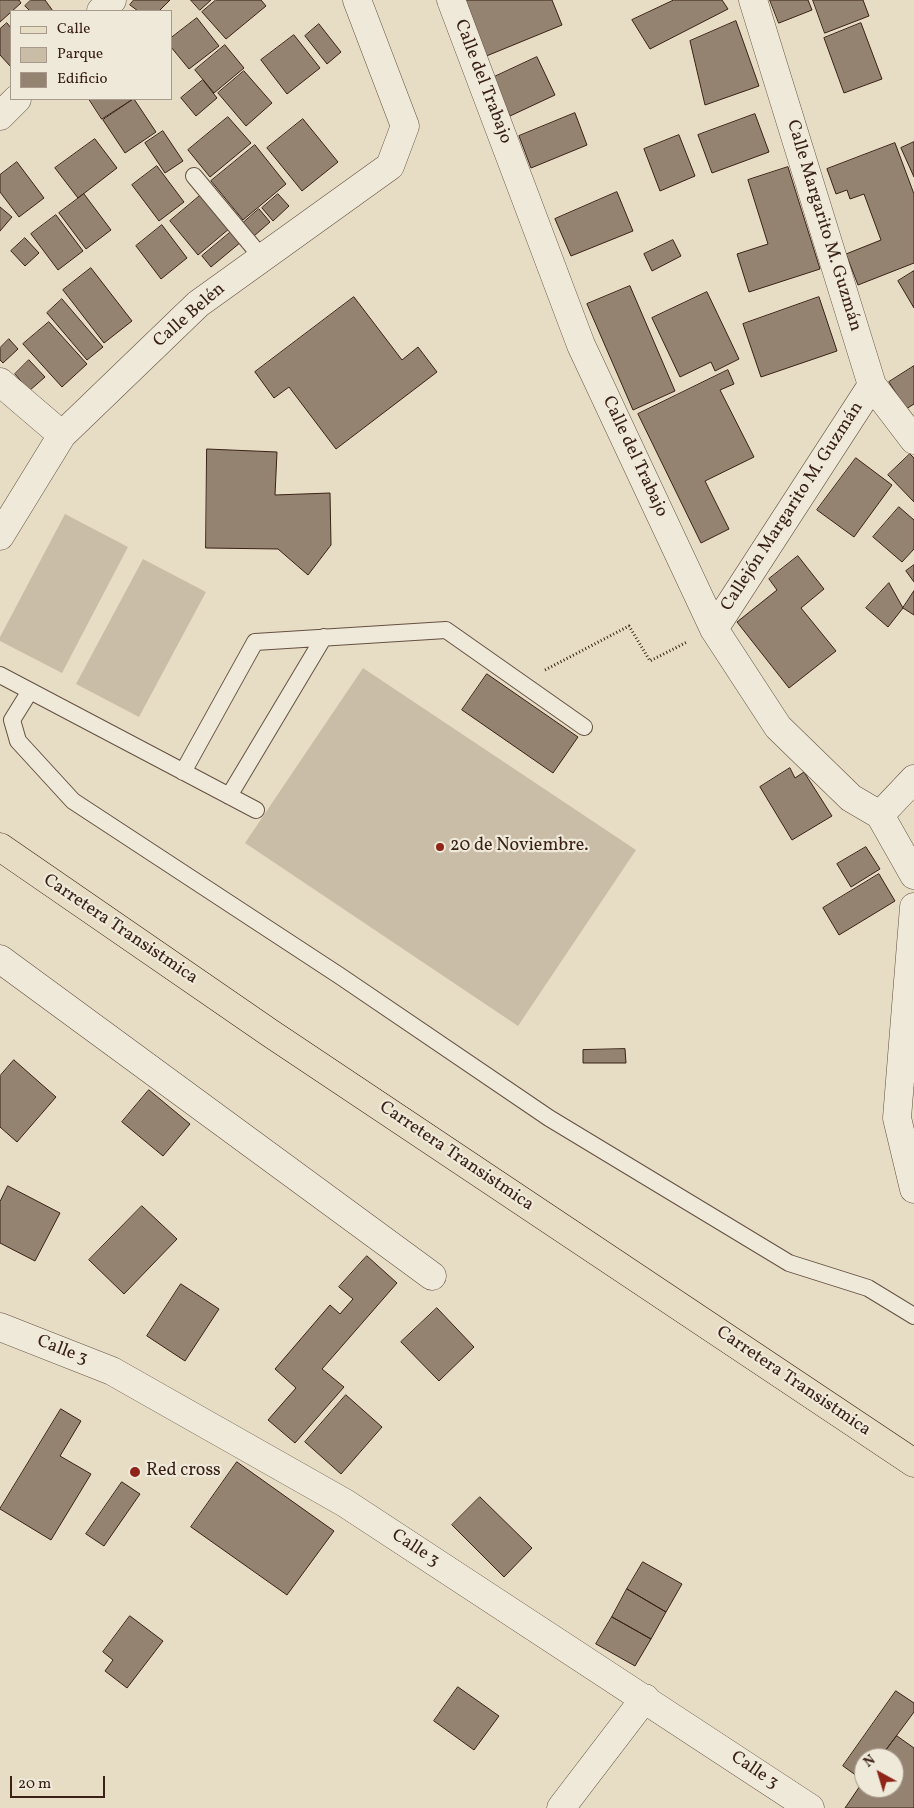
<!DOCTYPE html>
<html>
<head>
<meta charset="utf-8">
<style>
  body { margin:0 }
  #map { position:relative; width:914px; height:1808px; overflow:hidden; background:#e7ddc4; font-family:Vollkorn,serif }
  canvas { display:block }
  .legend { position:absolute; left:10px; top:10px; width:162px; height:90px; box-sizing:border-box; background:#efe9d9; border:1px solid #a7998b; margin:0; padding:6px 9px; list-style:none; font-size:15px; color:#3a2117 }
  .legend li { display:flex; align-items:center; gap:10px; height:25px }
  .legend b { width:25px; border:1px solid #a7998b }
  .north { position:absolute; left:854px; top:1748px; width:50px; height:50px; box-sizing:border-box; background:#efe9d9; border:1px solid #a7998b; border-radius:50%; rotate:321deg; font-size:14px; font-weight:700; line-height:20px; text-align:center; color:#3a2117 }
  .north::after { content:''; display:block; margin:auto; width:18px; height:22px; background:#8f2418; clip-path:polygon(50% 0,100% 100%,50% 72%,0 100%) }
  .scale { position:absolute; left:10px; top:1776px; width:95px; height:22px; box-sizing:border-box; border:2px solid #3a2117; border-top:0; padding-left:6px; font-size:15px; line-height:18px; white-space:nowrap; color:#3a2117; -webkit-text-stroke:4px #efe9d9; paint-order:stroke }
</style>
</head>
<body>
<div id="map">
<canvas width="914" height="1808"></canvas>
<ul class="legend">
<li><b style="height:6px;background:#e7ddc4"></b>Calle</li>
<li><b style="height:14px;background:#cabda7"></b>Parque</li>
<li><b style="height:14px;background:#948371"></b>Edificio</li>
</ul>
<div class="north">N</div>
<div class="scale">20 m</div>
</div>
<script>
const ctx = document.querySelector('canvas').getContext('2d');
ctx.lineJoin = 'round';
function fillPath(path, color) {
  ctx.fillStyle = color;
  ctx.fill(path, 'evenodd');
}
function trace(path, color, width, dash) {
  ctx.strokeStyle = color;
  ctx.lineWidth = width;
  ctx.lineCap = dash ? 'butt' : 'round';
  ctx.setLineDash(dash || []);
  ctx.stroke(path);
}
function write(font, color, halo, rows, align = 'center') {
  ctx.font = font + ' Vollkorn,serif';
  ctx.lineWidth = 4.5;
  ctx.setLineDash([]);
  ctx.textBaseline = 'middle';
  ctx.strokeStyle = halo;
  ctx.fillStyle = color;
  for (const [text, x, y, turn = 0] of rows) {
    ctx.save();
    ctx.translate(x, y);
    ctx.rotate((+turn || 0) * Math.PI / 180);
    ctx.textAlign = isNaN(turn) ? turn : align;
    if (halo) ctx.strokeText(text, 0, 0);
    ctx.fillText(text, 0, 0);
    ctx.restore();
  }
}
fillPath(new Path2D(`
  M65,514L128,547L62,673L0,641V637Z
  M143,559L206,592L139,717L76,684Z
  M363,668L636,850L518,1026L245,843Z`), '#cabda7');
const building = new Path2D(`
  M0,0H19L21,3L0,22Z
  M31,0H45L53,11H30L25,6Z
  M134,0H170L159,11H138L130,5Z
  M191,0H211L200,10Z
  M216,0H261L266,6L226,39L202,12Z
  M461,0H552L562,25L484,57Z
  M674,0H722L728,9L650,49L632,20Z
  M770,0H808L812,10L779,23Z
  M813,0H863L869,16L825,33Z
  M197,18L219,46L189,69L171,47V38Z
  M736,21L759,86L705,105L690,41Z
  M7,23L11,28V67L0,55V29Z
  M861,23L882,79L844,93L824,38Z
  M319,24L341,52L327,64L305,36Z
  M294,35L320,68L287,94L261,60Z
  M225,45L244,68L214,93L195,70Z
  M537,57L555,95L510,116L492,78Z
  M244,71L272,103L246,126L218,93Z
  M203,80L217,98L196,116L181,98Z
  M89,99H133L102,119Z
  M134,99L156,132L125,153L103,120Z
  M575,113L587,145L531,168L519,136Z
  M755,114L769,152L712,173L698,135Z
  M228,117L251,143L210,177L188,150Z
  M303,119L338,162L302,191L267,148Z
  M163,131L183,161L165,173L145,143Z
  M679,135L695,176L660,191L644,149Z
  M95,139L117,168L78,198L55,168Z
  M914,142V177L901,148Z
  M895,143L914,194V263L858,285L846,254L881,240L864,194L850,199L847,190L836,194L827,169Z
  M255,145L286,184L243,220L211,181Z
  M17,162L44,198L19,217L0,192V175Z
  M157,166L184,202L159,221L132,185Z
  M788,167L820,269L749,292L737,254L768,244L748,180Z
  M617,192L633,231L571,256L555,219Z
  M84,194L111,230L86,249L59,213Z
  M202,194L230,228L198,255L170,221Z
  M278,194L289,206L273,221L262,208Z
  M0,207L12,217L0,231Z
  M259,209L270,222L254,236L243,223Z
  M56,215L83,251L58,270L31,234Z
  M162,225L187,258L161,279L136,246Z
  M232,231L241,242L211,267L202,256Z
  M25,238L39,253L25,266L11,251Z
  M673,240L681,256L652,271L644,254Z
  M91,268L132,321L104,343L63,290Z
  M914,271V308L898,281Z
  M630,286L675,391L633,410L587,304Z
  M707,292L739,359L715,371L711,362L680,377L652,318Z
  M354,297L402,360L418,347L437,372L336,449L289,387L274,398L255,372Z
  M819,297L837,351L761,377L743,324Z
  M62,299L103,347L87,360L47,313Z
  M49,322L87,364L62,387L23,344Z
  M9,339L18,349L3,363L0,360V348Z
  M29,360L45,377L29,391L15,374Z
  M914,366V404L906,409L889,382Z
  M728,370L734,384L720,390L754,457L705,481L729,529L701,543L638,414Z
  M207,449L277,452L275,495L330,493L331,545L308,575L278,549L206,548Z
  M910,454L914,458V502L888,475Z
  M856,458L892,485L854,537L817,510Z
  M899,507L914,520V549L902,562L873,537Z
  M798,556L824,589L801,608L836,651L789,688L737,622L777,590L769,579Z
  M914,565V582L906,571Z
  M889,583L903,608L888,627L866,608Z
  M914,591V615L903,608Z
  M487,674L578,737L553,773L462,710Z
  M790,768L795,778L804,772L832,816L792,840L760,787Z
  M866,847L880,869L851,887L837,864Z
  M879,874L895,901L839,935L823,908Z
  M625,1049L626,1063H583V1050Z
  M14,1060L56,1097L17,1142L0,1127V1076Z
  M149,1090L190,1124L163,1156L122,1122Z
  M8,1186L60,1213L35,1261L0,1243V1202Z
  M142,1206L177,1239L124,1294L89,1260Z
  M367,1256L397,1283L322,1369L344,1387L295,1443L268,1420L296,1388L275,1369L330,1305L340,1314L353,1299L339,1287Z
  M181,1284L219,1309L185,1361L147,1336Z
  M437,1308L474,1347L439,1381L401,1342Z
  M346,1395L382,1427L341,1474L305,1442Z
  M61,1409L81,1421L60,1456L91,1474L51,1540L0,1509Z
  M237,1462L334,1531L287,1595L191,1527Z
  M122,1482L140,1494L104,1546L86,1534Z
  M480,1497L532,1548L504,1577L452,1525Z
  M643,1562L682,1584L666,1612L627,1589Z
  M627,1589L666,1612L651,1639L612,1617Z
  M130,1616L163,1641L127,1688L105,1671L113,1660L103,1652Z
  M612,1617L651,1639L635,1666L596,1644Z
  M458,1687L499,1716L474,1750L434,1721Z
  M896,1691L914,1703V1712L880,1758H864V1781L843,1766Z
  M897,1736L914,1748V1808H845L864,1780V1788H894V1758H880Z`);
fillPath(building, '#948371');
trace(building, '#3a2117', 1);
const lane = new Path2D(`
  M194,176L263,259
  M0,675L256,810
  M30,691L12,720L18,741L73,801L340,976L549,1118L789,1263L868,1288L914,1316
  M183,772L255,642L446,630L584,727
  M229,796L324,637`);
const street = new Path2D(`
  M451,0L581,345L714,629L778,727L851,798L880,815L914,875
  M753,0L872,385L914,440
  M101,11L112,0
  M0,116L17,99
  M0,382L62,435
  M0,536L62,435L198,304L390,166L405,126L357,0
  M714,629L872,385
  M880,815L914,779
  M914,907L897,1118L914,1189
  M0,959L432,1276
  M0,1327L112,1371L345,1503L810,1808
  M561,1808L645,1698`);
const primary = new Path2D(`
  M0,847L270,1033L914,1463`);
trace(lane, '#655042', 18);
trace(street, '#655042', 29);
trace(primary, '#3a2117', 29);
trace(new Path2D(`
  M545,670L629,626L650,661L687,642`), '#3a2117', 3, [1, 2.5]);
trace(lane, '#efe9d9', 16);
trace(street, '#efe9d9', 28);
trace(primary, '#e7ddc4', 28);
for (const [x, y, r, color] of [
  [440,847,5,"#8f2418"],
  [135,1472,6,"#8f2418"]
]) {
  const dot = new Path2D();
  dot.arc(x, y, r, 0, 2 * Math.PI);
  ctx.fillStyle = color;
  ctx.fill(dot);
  trace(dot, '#efe9d9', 2);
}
write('18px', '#3a2117', '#efe9d9', [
  ["Calle del Trabajo",482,82,69],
  ["Calle Margarito M. Guzmán",823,226,73],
  ["Calle Belén",190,316,-41],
  ["Calle del Trabajo",634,457,65],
  ["Callejón Margarito M. Guzmán",793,507,-57],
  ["Carretera Transistmica",120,930,34],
  ["Carretera Transistmica",456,1157,34],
  ["Calle 3",62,1351,21],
  ["Carretera Transistmica",793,1382,34],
  ["Calle 3",415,1549,33],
  ["Calle 3",754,1771,34]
]);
write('18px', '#3a2117', '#efe9d9', [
  ["20 de Noviembre.",450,847],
  ["Red cross",146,1472]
], 'left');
</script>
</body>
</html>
